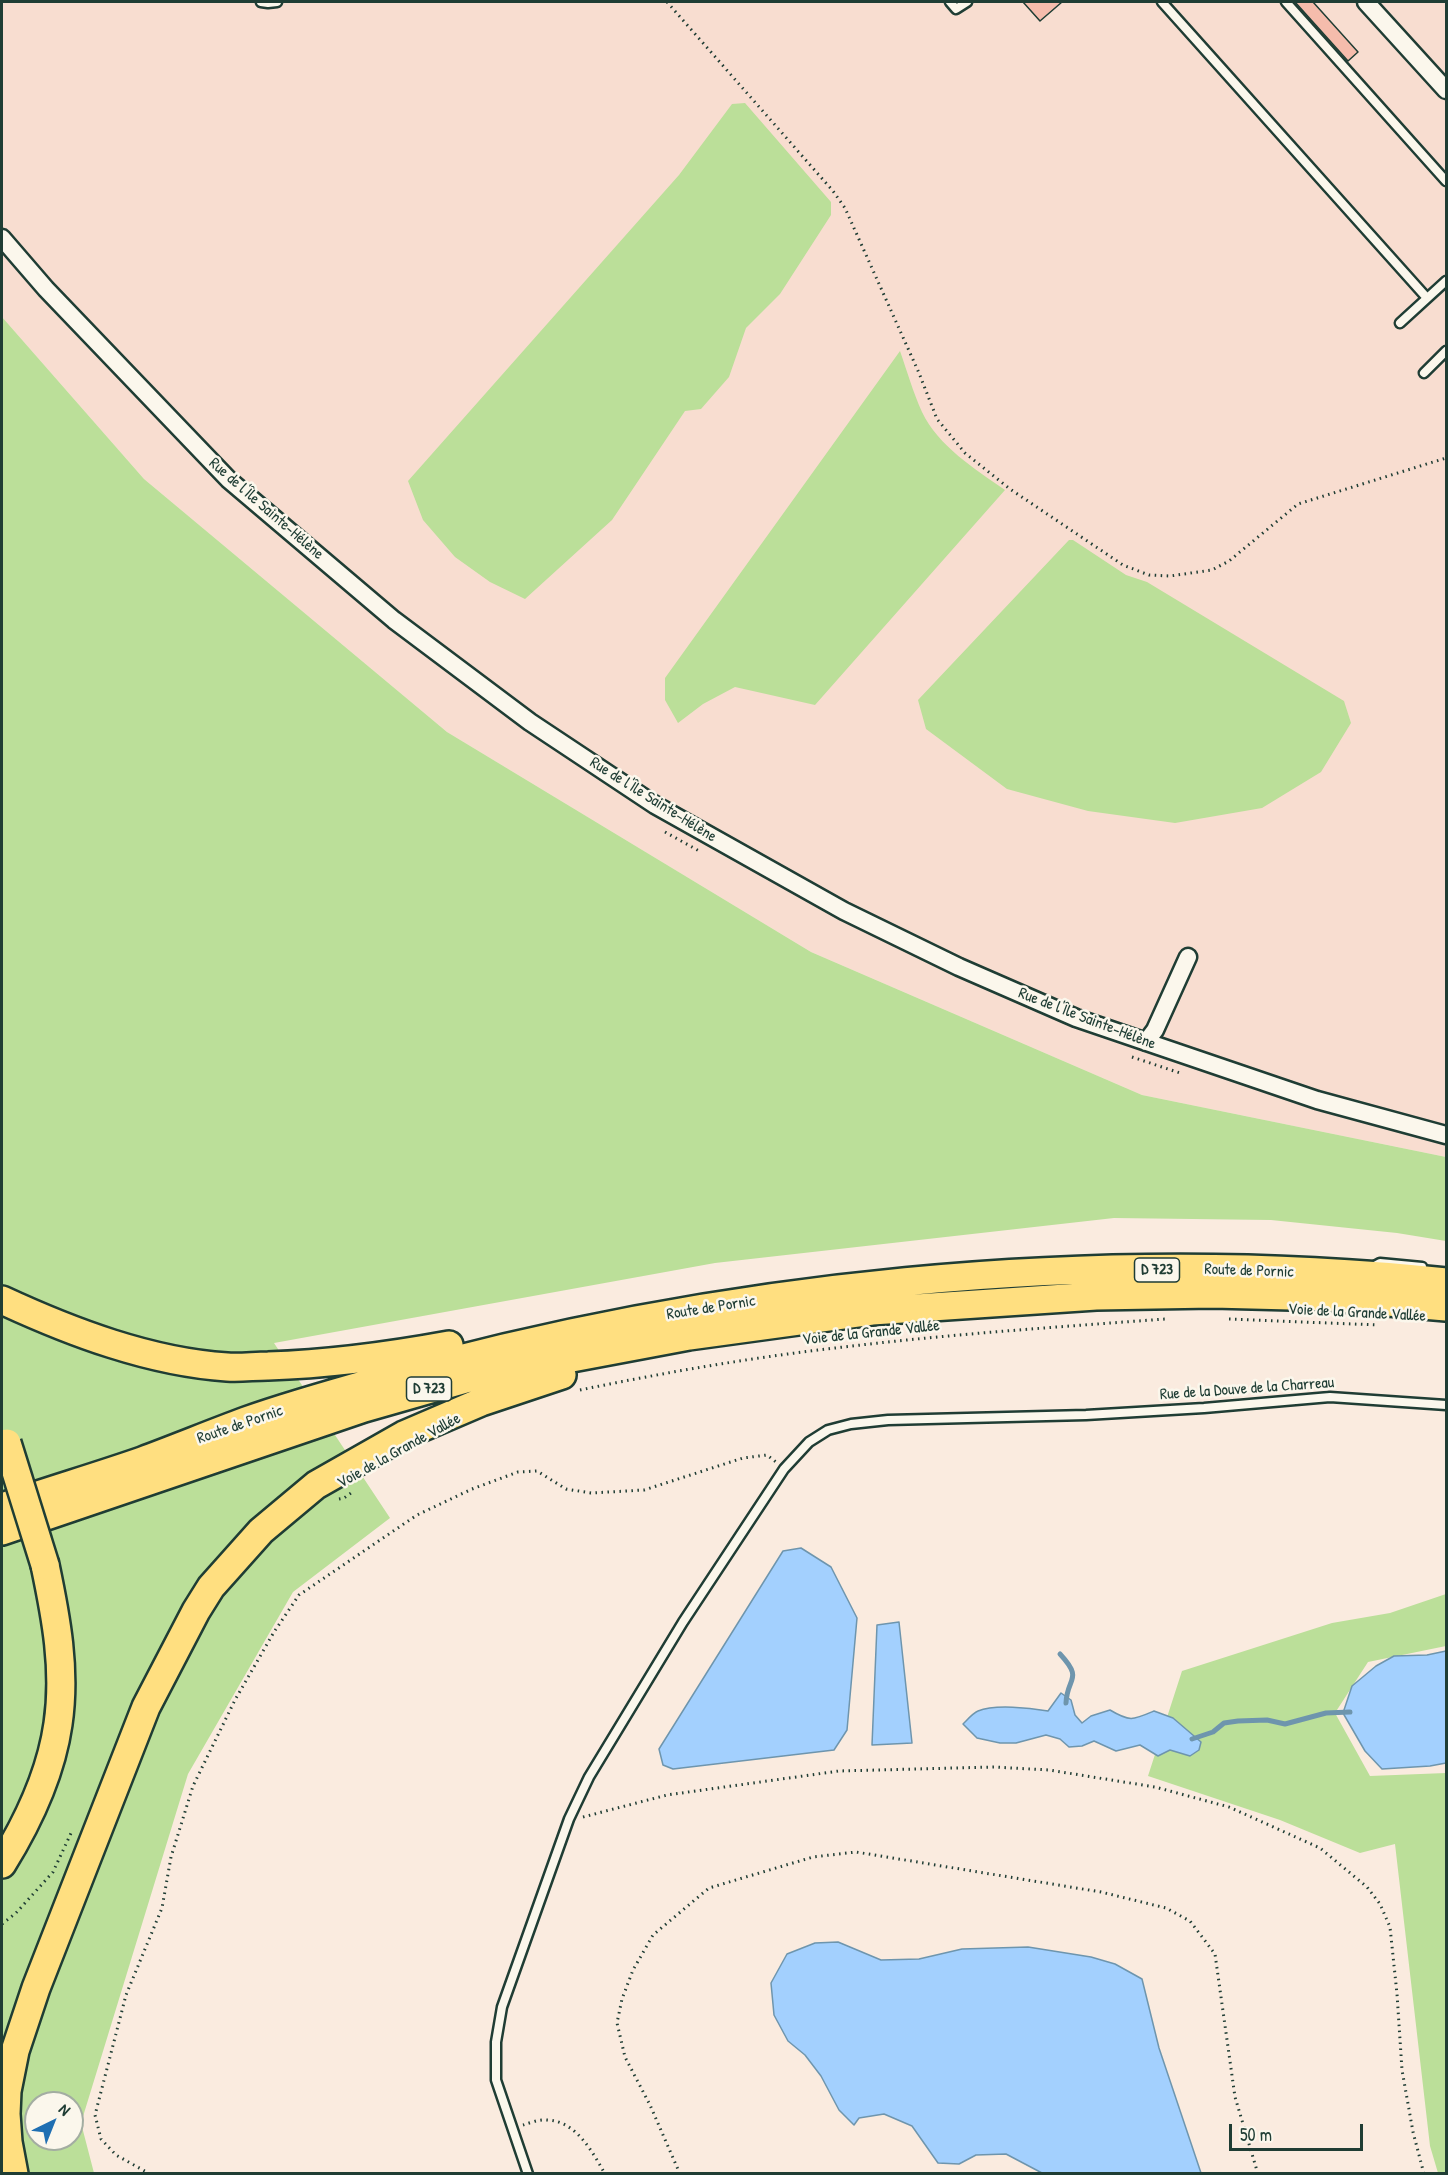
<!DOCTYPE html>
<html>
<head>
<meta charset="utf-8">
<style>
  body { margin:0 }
  #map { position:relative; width:1448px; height:2175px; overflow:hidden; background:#faebdf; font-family:"Patrick Hand",sans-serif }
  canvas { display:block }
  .frame { position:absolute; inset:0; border:3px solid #1f3d34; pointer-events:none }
  .north { position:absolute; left:24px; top:2091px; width:60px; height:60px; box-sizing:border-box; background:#fbf7ec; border:2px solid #a3ada2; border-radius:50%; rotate:43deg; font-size:16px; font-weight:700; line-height:24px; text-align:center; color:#1f3d34 }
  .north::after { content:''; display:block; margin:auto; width:21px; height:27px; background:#1f6fb2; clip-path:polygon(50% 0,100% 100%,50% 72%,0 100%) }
  .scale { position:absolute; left:1229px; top:2124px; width:134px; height:27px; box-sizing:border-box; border:3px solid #1f3d34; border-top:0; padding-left:8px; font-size:18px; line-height:21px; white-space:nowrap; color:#1f3d34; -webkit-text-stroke:4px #fbf7ec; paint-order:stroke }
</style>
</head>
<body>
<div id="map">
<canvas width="1448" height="2175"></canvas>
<div class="frame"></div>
<div class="north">N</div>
<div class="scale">50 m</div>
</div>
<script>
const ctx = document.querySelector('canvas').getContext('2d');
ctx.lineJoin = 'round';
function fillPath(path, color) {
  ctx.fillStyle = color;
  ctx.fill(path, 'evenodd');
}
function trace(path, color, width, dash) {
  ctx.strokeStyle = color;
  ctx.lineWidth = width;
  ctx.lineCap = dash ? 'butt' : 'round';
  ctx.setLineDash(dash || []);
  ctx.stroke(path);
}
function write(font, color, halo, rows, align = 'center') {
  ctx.font = font + ' "Patrick Hand",sans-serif';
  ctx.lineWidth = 5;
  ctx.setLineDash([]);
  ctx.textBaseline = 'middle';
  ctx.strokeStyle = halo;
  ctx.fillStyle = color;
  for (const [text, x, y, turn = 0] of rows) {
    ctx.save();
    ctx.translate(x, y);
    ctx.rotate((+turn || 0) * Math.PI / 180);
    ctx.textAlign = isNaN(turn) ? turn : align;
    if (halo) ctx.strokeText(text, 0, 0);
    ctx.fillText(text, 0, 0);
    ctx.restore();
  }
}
fillPath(new Path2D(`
  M2,2H1446V1157L1142,1095L811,952L447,732L144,479L2,317Z`), '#f8ddd0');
fillPath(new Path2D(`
  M745,103L831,202V215L780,294L746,328L729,377L701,409L685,411L612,520L525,599L490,582L455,557L423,520L408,481L679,175L732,104Z
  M2,317L144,479L447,732L811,952L1142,1095L1446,1157V1241L1397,1233L1271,1220L1114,1218L715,1263L274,1343L390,1518L293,1592L188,1774L81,2123L94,2173H2ZM36,2103H72V2139H36Z
  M900,351C907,371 913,392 922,412C938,446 975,469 1005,490L815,705L735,687L703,704L678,723L665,700V678Z
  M1069,540H1073L1126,575L1147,582L1344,701L1351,723L1321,772L1262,808L1175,823L1088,811L1007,789L926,729L918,700Z
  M1446,1594V1646L1368,1662L1335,1713L1370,1776L1446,1773V2173H1438L1430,2146L1395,1844L1360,1853L1280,1820L1148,1776L1182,1671L1332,1623L1390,1613Z`), '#bbdf99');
const water = new Path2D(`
  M801,1548L831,1567L857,1618L847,1730L834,1750L673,1769L663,1765L659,1749L783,1551Z
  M899,1622L912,1743L872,1745L877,1625Z
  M1446,1651V1763L1430,1766L1382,1769L1365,1751L1343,1713L1352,1686L1376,1666L1394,1656L1427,1655Z
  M1061,1693L1071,1700L1075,1715L1082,1723L1091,1716L1110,1710C1130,1722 1133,1720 1154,1711L1173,1718L1201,1742L1199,1750L1190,1756L1170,1750L1158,1756L1140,1745L1116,1751L1094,1741L1082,1746L1069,1747L1060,1739L1046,1735L1016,1743H1000L977,1738L963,1724C968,1719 973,1713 978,1711C995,1704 1030,1708 1048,1711Z
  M838,1942L881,1960L919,1959L962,1949L1028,1947L1091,1957L1115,1964L1142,1979L1159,2048L1201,2173H1042L1006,2154L976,2155L959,2164L938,2163L912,2126L884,2114L859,2118L854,2125L839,2110L821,2076L805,2055L788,2041L774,2015L771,1983L787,1954L815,1943Z`);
fillPath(water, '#a3d0fe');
trace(water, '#6e95ad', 1.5);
trace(new Path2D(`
  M1060,1654C1084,1680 1067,1677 1066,1703
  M1192,1739L1213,1732L1224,1723L1238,1721L1267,1720L1285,1724L1326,1713L1350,1712`), '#6e95ad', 5);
const building = new Path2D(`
  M1023,2H1062L1040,21Z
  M1295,2H1313L1358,52L1348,61Z`);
fillPath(building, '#f5bcac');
trace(building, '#1f3d34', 1.5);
const service = new Path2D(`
  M261,2L268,3L277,2
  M950,2L956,9L967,2
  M1162,2L1427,298
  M1286,2L1446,181
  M1400,323L1446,281
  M1424,373L1446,351
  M1371,1268L1380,1263L1422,1267
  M528,2174L496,2080V2042L502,2007L569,1819L589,1777L683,1622L784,1469L809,1442L828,1430L851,1424L888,1420L1086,1415L1204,1408L1330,1397L1446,1405`);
const minor = new Path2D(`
  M1366,2L1446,90
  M2,238L46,289L229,480L394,620L530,722L655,805L844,911L959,967L1076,1018L1317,1100L1446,1135
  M1146,1042L1155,1030L1188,957`);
const trunk = new Path2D(`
  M2,1300C71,1332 150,1362 227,1367C241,1368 254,1366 268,1366C329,1364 389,1356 449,1345
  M2,1507C48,1491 96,1477 142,1461C177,1448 211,1434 246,1421C288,1406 331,1394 374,1382C714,1285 1095,1245 1446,1282
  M2,1531L364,1408L476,1376L689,1336L872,1311L1096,1296L1213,1294L1330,1297L1446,1307
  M2,1864C28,1822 51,1773 58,1724C66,1670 56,1617 45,1565
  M14,2174L8,2142L6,2114L7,2091L15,2051L36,1988L146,1707L196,1611L211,1587L261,1531L316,1485L404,1435L481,1402L562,1375`);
trace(service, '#1f3d34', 13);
trace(minor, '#1f3d34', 21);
trace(trunk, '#1f3d34', 32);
trace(new Path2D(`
  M667,2L833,191L845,208L919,373L937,419L965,453L1010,489L1123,565L1149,575L1170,576L1212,570L1229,561L1298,504L1446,458
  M665,832L701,852
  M1132,1057L1180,1073
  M1229,1319L1378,1325
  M580,1390C667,1372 755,1357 844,1347C951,1334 1058,1327 1165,1319
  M339,1499L344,1498L351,1493
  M583,1817L667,1795L839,1771L994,1767L1049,1770L1155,1787L1229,1807L1320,1848L1367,1887L1380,1904L1390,1927L1397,1994L1402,2070L1413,2132L1424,2174
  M2,1924L16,1913L53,1872L72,1831
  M523,2125C530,2123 539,2119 547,2120C576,2121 592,2151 605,2174
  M150,2174L116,2155L101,2139L95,2115L126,1995L162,1908L171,1857L193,1786L235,1700L274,1632L299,1595L417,1515L472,1489L518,1472L537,1471L566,1489L591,1493L644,1490L743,1458L767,1455L776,1462
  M680,2174L650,2105L625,2057L617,2023L622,1999L633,1970L653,1935L709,1888L813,1857L856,1852L1101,1892L1166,1908L1190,1921L1215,1954L1235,2097L1258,2174`), '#1f3d34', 3, [1.5, 4.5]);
trace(service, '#fbf7ec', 8);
trace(minor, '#fbf7ec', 16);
trace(trunk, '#ffdf80', 27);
const trunkBridge = new Path2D(`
  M7,1443L45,1565`);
trace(trunkBridge, '#1f3d34', 32, []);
trace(trunkBridge, '#ffdf80', 27);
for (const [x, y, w] of [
  [1157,1270,45],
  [429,1389,45]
]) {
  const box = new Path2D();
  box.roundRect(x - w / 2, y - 12, w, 24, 4.5);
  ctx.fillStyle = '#fbf7ec';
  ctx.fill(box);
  trace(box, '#1f3d34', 1.5);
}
write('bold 15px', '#1f3d34', null, [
  ["D 723",1157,1270],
  ["D 723",429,1389]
]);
write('16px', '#1f3d34', '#fbf7ec', [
  ["Rue de l'Île Sainte-Hélène",266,509,41],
  ["Rue de l'Île Sainte-Hélène",653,800,32],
  ["Rue de l'Île Sainte-Hélène",1087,1019,21],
  ["Route de Pornic",1249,1271,2],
  ["Route de Pornic",711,1308,-9],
  ["Voie de la Grande Vallée",1357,1313,3],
  ["Voie de la Grande Vallée",871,1333,-6],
  ["Rue de la Douve de la Charreau",1247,1389,-4],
  ["Route de Pornic",240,1425,-19],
  ["Voie de la Grande Vallée",399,1451,-29]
]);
</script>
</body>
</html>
